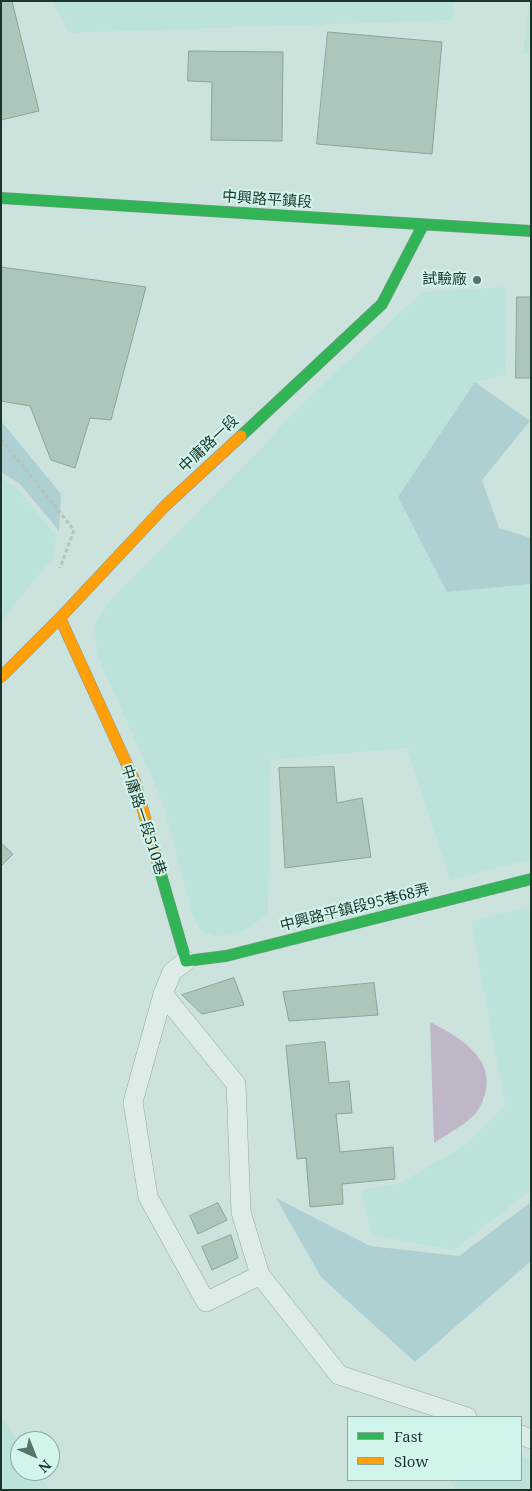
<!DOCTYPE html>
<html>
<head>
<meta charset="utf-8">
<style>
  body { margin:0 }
  #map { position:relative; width:532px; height:1491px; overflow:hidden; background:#cce3dd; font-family:"Noto Serif",serif }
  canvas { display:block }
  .frame { position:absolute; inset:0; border:2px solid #1d362b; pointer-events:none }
  .legend { position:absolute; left:347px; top:1416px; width:175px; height:65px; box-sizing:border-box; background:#d1f4ec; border:1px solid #89a89f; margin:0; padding:6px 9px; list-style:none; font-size:15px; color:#1d362b }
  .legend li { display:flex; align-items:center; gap:10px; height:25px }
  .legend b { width:25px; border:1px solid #89a89f }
  .north { position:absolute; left:10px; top:1431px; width:50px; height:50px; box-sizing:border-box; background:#d1f4ec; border:1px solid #89a89f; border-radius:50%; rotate:136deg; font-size:14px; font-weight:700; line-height:20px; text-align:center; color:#1d362b }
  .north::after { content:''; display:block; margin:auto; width:18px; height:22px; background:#5a7369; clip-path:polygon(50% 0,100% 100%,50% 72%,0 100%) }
</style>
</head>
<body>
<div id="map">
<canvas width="532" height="1491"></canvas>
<div class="frame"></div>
<ul class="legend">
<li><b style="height:6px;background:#30b455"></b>Fast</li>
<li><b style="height:6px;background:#ff9f0a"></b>Slow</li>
</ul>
<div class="north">N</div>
</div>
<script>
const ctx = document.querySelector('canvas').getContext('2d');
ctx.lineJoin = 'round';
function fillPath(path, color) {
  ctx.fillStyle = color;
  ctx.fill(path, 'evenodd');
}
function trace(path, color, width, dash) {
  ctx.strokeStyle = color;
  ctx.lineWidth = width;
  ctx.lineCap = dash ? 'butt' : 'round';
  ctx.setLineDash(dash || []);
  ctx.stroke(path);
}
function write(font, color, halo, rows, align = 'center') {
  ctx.font = font + ' "Noto Serif","Noto Sans TC",serif';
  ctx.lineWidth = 4;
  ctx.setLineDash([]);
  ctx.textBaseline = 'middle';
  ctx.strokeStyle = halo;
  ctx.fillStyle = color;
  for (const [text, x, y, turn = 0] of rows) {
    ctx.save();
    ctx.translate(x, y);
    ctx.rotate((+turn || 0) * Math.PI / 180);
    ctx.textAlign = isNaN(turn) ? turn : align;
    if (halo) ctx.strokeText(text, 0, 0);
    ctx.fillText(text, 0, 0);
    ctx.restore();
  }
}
fillPath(new Path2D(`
  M53,1H454L453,20L69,33Z
  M529,1H531V54H523Z
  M507,287L505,375L475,382L447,592L531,584V859L450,880L407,748L270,760L268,914L245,930L219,937L200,931L192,913L163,803L98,657L94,624L107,604L275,434L287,418L422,292Z
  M1,478L16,487L57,537L53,558L1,621Z
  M531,906V1190L454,1250L372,1235L361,1190L400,1183L464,1146L505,1106L471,921Z
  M1,1417L20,1445V1471H37L49,1490H1Z
  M521,1457L531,1460V1490H455L449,1480H521Z`), '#bce2dc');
fillPath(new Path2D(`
  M475,382L530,421L482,480L499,528L531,538V584L447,592L398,497Z
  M1,421L61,494L59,531L20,484L1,472Z
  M276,1198L370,1246L459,1256L531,1202V1261L415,1362L321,1277Z`), '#aed0d3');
fillPath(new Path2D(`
  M430,1022C456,1035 493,1056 486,1090C484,1099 479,1112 472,1117C461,1127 446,1135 434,1143Z`), '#bfb7c8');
const building = new Path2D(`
  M1,1H12L39,111L1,120Z
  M328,32L442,42L432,154L317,144Z
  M189,51L283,52L282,141L211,140L212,82L188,81Z
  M1,267L146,287L111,420L90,418L75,468L51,460L30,406L1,401Z
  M517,297H531V378H516Z
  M334,767L337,803L362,798L371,857L285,868L279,768Z
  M1,843L13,854L1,866Z
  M234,978L244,1005L202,1014L182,995Z
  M374,983L378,1015L289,1021L283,992Z
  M325,1042L329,1083L349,1081L352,1113L336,1114L340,1152L393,1147L395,1179L342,1184L343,1204L310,1207L306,1158L297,1159L286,1046Z
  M218,1203L227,1220L198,1234L190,1216Z
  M231,1235L238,1258L212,1270L202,1247Z`);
fillPath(building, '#adc6bb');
trace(building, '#8ba399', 1);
const lane = new Path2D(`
  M186,961L172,972L163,994L236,1084L241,1212L260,1275L339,1375L467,1417
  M163,994L133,1102L148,1197L206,1302L260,1275
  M521,1435L531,1439`);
const fast = new Path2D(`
  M1,198L531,231
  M241,436L382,304L423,225
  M160,871L186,961L226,956L531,879`);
const slow = new Path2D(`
  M60,618L135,782L160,871
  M1,677L60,618L165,506L241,436`);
trace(lane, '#95a8a2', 20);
trace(fast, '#859791', 12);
trace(slow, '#859791', 12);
trace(new Path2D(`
  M1,439L74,530L60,568`), '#b4c4be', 3, [4, 2.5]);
trace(lane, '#ddece7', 19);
trace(fast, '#30b455', 11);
trace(slow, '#ff9f0a', 11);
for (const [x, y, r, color] of [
  [477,280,5,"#5a7369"]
]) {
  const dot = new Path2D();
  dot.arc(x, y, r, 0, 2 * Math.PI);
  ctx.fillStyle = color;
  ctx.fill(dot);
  trace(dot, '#d1f4ec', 2);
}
write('15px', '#1d362b', '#d1f4ec', [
  ["中興路平鎮段",267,200,4],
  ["中庸路一段",209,444,-43],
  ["中庸路一段510巷",143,820,72],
  ["中興路平鎮段95巷68弄",355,908,-14]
]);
write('15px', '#1d362b', '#d1f4ec', [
  ["試驗廠",467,280]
], 'right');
</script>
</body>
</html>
